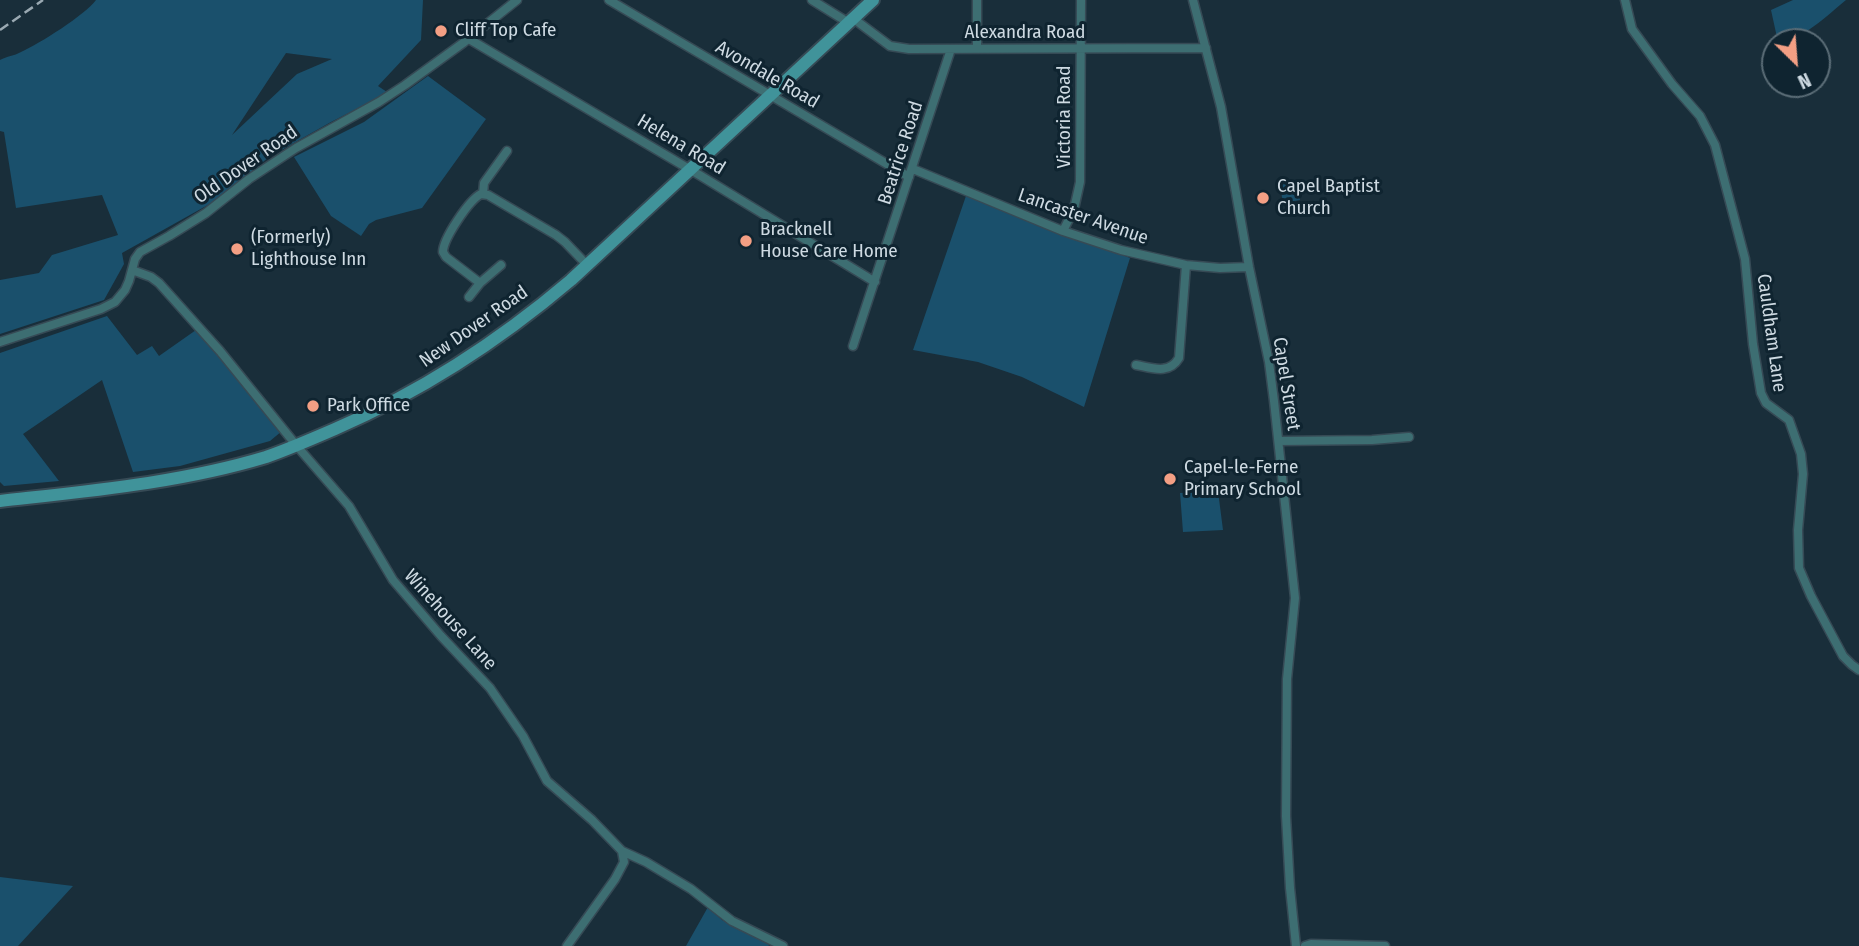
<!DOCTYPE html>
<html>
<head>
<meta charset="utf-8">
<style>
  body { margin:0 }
  #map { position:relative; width:1859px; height:946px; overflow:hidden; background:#192e3a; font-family:"Fira Sans Condensed",sans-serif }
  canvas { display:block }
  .north { position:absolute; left:1761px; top:28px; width:70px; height:70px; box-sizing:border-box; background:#0f2430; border:2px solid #5b6d77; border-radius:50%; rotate:155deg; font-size:19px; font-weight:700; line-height:28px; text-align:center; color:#cedae2 }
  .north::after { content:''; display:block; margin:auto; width:24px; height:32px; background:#f39f84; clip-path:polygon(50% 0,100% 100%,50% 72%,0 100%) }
</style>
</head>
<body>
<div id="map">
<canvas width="1859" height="946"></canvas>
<div class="north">N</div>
</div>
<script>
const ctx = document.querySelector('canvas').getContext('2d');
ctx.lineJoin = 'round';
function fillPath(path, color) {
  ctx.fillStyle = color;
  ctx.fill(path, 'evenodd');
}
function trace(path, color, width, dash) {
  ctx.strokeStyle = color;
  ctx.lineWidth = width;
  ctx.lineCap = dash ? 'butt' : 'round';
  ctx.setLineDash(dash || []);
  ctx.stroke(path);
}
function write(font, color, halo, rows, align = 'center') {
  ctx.font = font + ' "Fira Sans Condensed",sans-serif';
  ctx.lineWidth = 6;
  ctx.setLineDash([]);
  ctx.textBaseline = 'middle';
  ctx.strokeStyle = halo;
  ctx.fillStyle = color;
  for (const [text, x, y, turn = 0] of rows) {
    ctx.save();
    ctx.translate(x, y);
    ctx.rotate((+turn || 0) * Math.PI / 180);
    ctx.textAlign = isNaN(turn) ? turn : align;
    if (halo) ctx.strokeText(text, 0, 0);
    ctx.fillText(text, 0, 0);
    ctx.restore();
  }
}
fillPath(new Path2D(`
  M96,0H423L421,40L378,86L387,92L384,95L331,122L269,157L215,201L122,253L124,264L104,300L0,334V280L39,273L52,255L118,235L102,195L16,208L4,132L0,131V60C7,56 14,56 21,52C39,44 85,15 96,0ZM286,53L332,59L297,74L232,135Z
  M1793,0H1846C1829,14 1800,42 1778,42L1771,10Z
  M428,76L486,119L422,208L376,220L369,224L361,236L331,216L294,157L364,122Z
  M1297,182L1300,200L1283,203L1280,185Z
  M967,193L1130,258L1084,407L1022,377L978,362L913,350Z
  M107,316L137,355L152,346L159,356L196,330L282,431L270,441L180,466L133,472L102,380L23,434L59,481L4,486L0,482V353Z
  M1218,491L1223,530L1183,532L1180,493Z
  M0,877L73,886L18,946H0Z
  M708,907L722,920L767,941L769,946H686Z`), '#1a506c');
const street = new Path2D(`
  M609,0L909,177
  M812,0L849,23
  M1193,0L1221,107L1249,267L1269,362L1274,401L1295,598L1287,679L1286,816L1290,888L1296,946
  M1625,0L1632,29L1672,84L1700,116L1715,145L1745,259L1753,344L1761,393L1766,403L1789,420L1801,454L1803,474L1798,530L1799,568L1811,596L1843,656L1852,665L1859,670
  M854,19L890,46L909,49L1206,48
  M469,39L701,176L875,282
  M977,48V0
  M913,169L1063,231L1121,250L1186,265L1220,268L1249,267
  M483,194L484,183L507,151
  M1063,231L1074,209L1080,182L1081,0
  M501,265L480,283L446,257L443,252C443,239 469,200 481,194L488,195L556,235L565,242L587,265
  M132,270L151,277L159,283L220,351L296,445L349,506L393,580L441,636L490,688L523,736L547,781L592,820L622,851L646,862L691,889L732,921L783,946
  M469,297L480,283
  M0,342L101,309L115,302L125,290L129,281L135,259L140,252L169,236L206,213L249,179L296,148L379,102L405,85L463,43L517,0
  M853,346L951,49
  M1136,365C1152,368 1169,375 1179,358L1186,265
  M1279,441L1372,440L1409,437
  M567,946L615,879L624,862L622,851
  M1305,946L1311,944L1385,946`);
const secondary = new Path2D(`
  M0,501C89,491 180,483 266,457C289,449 312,439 335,429C423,391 498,342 571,280L873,0`);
trace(street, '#364a55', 11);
trace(secondary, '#364a55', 16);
trace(street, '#3d6e72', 8);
trace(secondary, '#40939a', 12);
trace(new Path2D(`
  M0,30L43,0`), '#9aa9b2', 2.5, [10, 5]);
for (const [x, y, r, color] of [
  [441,31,7,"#f39f84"],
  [1263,198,7,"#f39f84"],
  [746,241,7,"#f39f84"],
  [237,249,7,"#f39f84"],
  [313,406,7,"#f39f84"],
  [1170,479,7,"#f39f84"]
]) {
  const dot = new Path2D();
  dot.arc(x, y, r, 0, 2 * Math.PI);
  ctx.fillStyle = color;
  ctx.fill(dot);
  trace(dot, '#0f2430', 2.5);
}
write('19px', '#cedae2', '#0f2430', [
  ["Cliff Top Cafe",455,31],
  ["Capel Baptist",1277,187],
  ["Church",1277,209],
  ["Bracknell",760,230],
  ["House Care Home",760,252],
  ["(Formerly)",251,238],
  ["Lighthouse Inn",251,260],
  ["Park Office",327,406],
  ["Capel-le-Ferne",1184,468],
  ["Primary School",1184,490]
], 'left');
write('19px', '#cedae2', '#0f2430', [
  ["Alexandra Road",1025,33],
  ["Avondale Road",767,75,30],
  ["Victoria Road",1065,117,-90],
  ["Helena Road",681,145,31],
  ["Beatrice Road",901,153,-72],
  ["Old Dover Road",246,165,-35],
  ["Lancaster Avenue",1083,217,19],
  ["New Dover Road",474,327,-35],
  ["Cauldham Lane",1771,333,82],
  ["Capel Street",1286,384,81],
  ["Winehouse Lane",450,620,48]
]);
</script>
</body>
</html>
